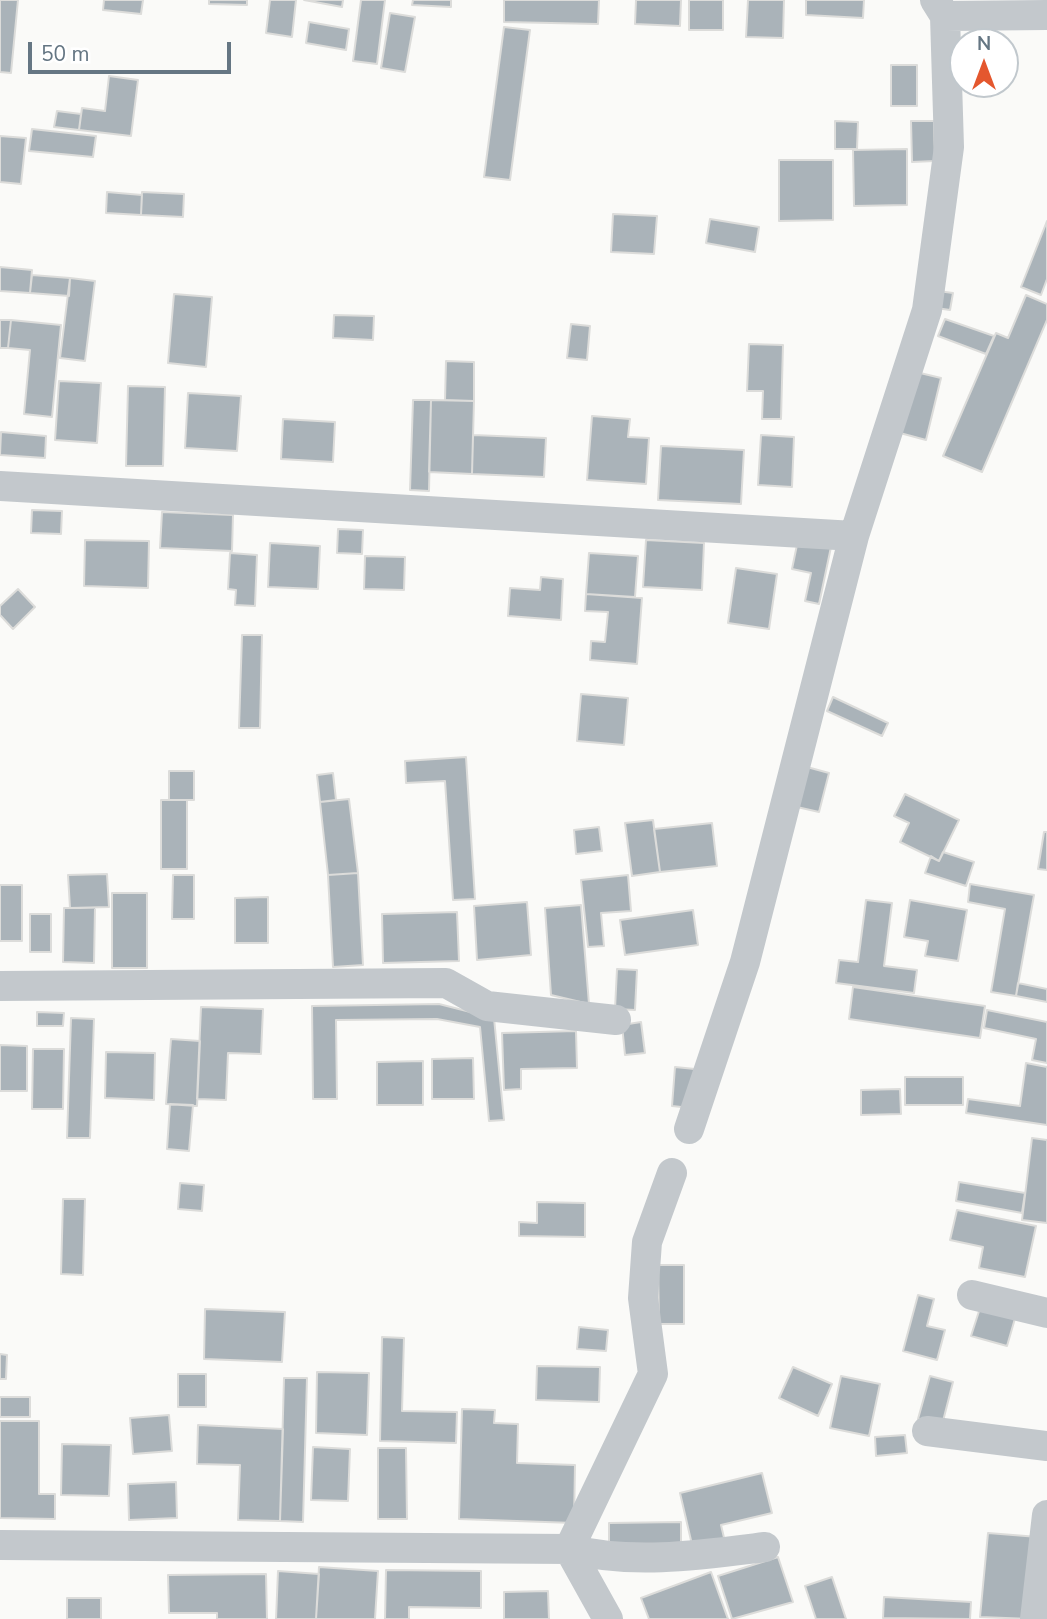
<!DOCTYPE html>
<html>
<head>
<meta charset="utf-8">
<style>
  body { margin:0 }
  #map { position:relative; width:1047px; height:1619px; overflow:hidden; background:#fafaf8; font-family:"Nunito Sans",sans-serif }
  canvas { display:block }
  .north { position:absolute; left:949px; top:28px; width:70px; height:70px; box-sizing:border-box; background:#fff; border:2px solid #c1c8cd; border-radius:50%; rotate:0deg; font-size:19px; font-weight:700; line-height:28px; text-align:center; color:#657683 }
  .north::after { content:''; display:block; margin:auto; width:24px; height:32px; background:#e4572e; clip-path:polygon(50% 0,100% 100%,50% 72%,0 100%) }
  .scale { position:absolute; left:28px; top:42px; width:203px; height:32px; box-sizing:border-box; border:4px solid #657683; border-top:0; padding-left:9px; font-size:21px; line-height:24px; white-space:nowrap; color:#657683; -webkit-text-stroke:5px #fff; paint-order:stroke }
</style>
</head>
<body>
<div id="map">
<canvas width="1047" height="1619"></canvas>
<div class="north">N</div>
<div class="scale">50 m</div>
</div>
<script>
const ctx = document.querySelector('canvas').getContext('2d');
ctx.lineJoin = 'round';
function fillPath(path, color) {
  ctx.fillStyle = color;
  ctx.fill(path, 'evenodd');
}
function trace(path, color, width, dash) {
  ctx.strokeStyle = color;
  ctx.lineWidth = width;
  ctx.lineCap = dash ? 'butt' : 'round';
  ctx.setLineDash(dash || []);
  ctx.stroke(path);
}
const building = new Path2D(`
  M0,0H18L11,73L0,72Z
  M104,0H143L141,14L103,10Z
  M209,0H247V5L209,4Z
  M270,0H296L292,37L266,33Z
  M304,0H343L342,7Z
  M361,0H385L377,64L353,61Z
  M413,0H451V7L412,5Z
  M504,0H599L598,24L504,22Z
  M636,0H681L680,26L635,24Z
  M689,0H723V30H689Z
  M748,0H784L783,38L746,37Z
  M806,0H864L863,18L806,15Z
  M390,13L415,17L405,72L381,68Z
  M309,22L349,29L346,50L306,43Z
  M504,27L530,30L510,180L484,177Z
  M891,65H917V106H891Z
  M109,76L138,80L131,136L79,130L82,108L105,111Z
  M57,111L81,114L79,130L54,127Z
  M835,121L858,122L857,149H835Z
  M911,121H934L935,161L912,162Z
  M32,129L96,136L93,157L29,151Z
  M0,136L26,138L21,184L0,182Z
  M907,149V205L854,206L853,150Z
  M779,160H833V220L779,221Z
  M107,192L142,195L141,215L106,213Z
  M142,192L184,194L183,217L141,215Z
  M613,214L657,216L654,254L611,252Z
  M710,219L759,227L755,252L706,243Z
  M1047,221V279L1041,295L1021,287Z
  M0,267L32,270L30,293L0,291Z
  M32,275L70,278L69,296L30,293Z
  M70,278L95,281L85,361L60,358Z
  M938,291L953,293L950,310L936,308Z
  M174,294L212,297L206,367L168,363Z
  M1026,295L1047,304V320L982,472L943,456L996,333L1008,338Z
  M334,315L374,316L373,340L333,338Z
  M945,319L994,336L986,354L938,336Z
  M0,320H11L8,348H0Z
  M11,320L61,325L52,417L24,414L30,350L8,348Z
  M571,324L590,326L587,360L567,358Z
  M749,344L783,345L781,419H762L763,391H747Z
  M446,361L474,362V401L445,400Z
  M916,372L941,378L926,440L900,433Z
  M59,381L101,383L97,443L55,440Z
  M128,386L165,387L163,466H126Z
  M188,393L241,396L237,451L185,448Z
  M413,400H431L429,491L410,490Z
  M431,400L474,401L472,474L429,472Z
  M592,416L630,419L628,437L649,438L646,484L587,480Z
  M283,419L335,422L333,462L281,459Z
  M1,432L46,436L45,458L0,455Z
  M473,435L546,438L544,477L472,474Z
  M761,435L794,437L792,487L758,485Z
  M661,446L744,450L741,504L658,500Z
  M32,510L62,511L61,534L31,533Z
  M162,512L233,515L232,551L160,548Z
  M338,529L363,530L362,554L337,553Z
  M85,540L149,541L148,588L84,586Z
  M646,540L704,543L702,590L643,587Z
  M798,540L831,547L819,604L805,601L811,573L792,569Z
  M270,543L320,546L318,589L268,587Z
  M230,553L257,555L255,606L235,605L236,590L228,589Z
  M589,553L638,556L635,597L586,594Z
  M365,556L405,557L404,590L364,589Z
  M736,568L777,574L769,629L728,623Z
  M541,577L563,579L561,620L508,616L510,588L540,590Z
  M18,589L35,607L13,629L0,615V606Z
  M586,594L642,598L637,664L590,660L591,641L605,642L608,612L585,611Z
  M242,635H262L260,728H239Z
  M581,694L628,698L624,745L577,741Z
  M833,697L888,723L882,736L827,711Z
  M466,757L475,899L453,900L445,781L406,783L405,761Z
  M807,767L829,773L819,812L797,807Z
  M169,771H194V800H169Z
  M333,773L336,800L320,802L317,775Z
  M905,794L959,820L939,861L900,842L909,823L894,816Z
  M349,799L358,873L328,875L320,802Z
  M161,800H187V869H161Z
  M653,820L660,872L632,876L625,823Z
  M712,823L717,866L660,872L654,829Z
  M599,827L602,851L576,854L574,830Z
  M1044,832H1047V870L1038,869Z
  M943,852L974,862L966,886L925,873L931,856L939,861Z
  M358,873L363,965L333,967L328,875Z
  M107,874L109,907L70,908L68,875Z
  M173,875H194V919H172Z
  M628,875L631,911L601,913L604,946L588,947L581,880Z
  M970,884L1034,895L1016,996L991,992L1005,909L968,902Z
  M0,885H22V941H0Z
  M112,893H147V968H112Z
  M268,897V943H235V898Z
  M866,900L892,903L884,966L917,970L914,993L836,983L839,960L858,962Z
  M910,900L967,910L958,961L925,956L928,941L904,937Z
  M527,902L531,955L477,960L474,906Z
  M581,905L589,1004L551,995L545,908Z
  M64,908H95L94,963L63,962Z
  M693,910L698,945L625,955L620,920Z
  M457,912L459,961L383,963L382,914Z
  M30,914H51V952H30Z
  M617,969L637,970L635,1010L615,1009Z
  M1018,983L1047,989V1002L1016,996Z
  M853,987L985,1006L980,1038L849,1019Z
  M439,1004L494,1018L504,1120L489,1121L480,1027L437,1019L336,1020L337,1099H313L312,1006Z
  M201,1007L263,1009L261,1054L228,1053L226,1100L197,1099Z
  M987,1010L1047,1022V1063L1032,1060L1036,1039L984,1028Z
  M37,1012L64,1013L63,1026H37Z
  M71,1018L94,1019L90,1138H67Z
  M641,1022L645,1053L625,1055L622,1025Z
  M576,1031L577,1068L521,1069V1089L504,1090L502,1033Z
  M171,1039L200,1041L197,1106L166,1104Z
  M0,1045L27,1046V1091H0Z
  M33,1049H64L63,1109H32Z
  M106,1052L155,1053L154,1100L105,1098Z
  M473,1058L474,1099H432V1059Z
  M423,1061V1105H377V1062Z
  M1026,1063L1047,1067V1125L966,1113L968,1099L1020,1106Z
  M675,1067L695,1069L691,1108L672,1106Z
  M905,1077H963V1105H905Z
  M900,1089L901,1114L861,1115V1090Z
  M170,1104L193,1105L189,1151L167,1149Z
  M1032,1138L1047,1140V1223L1022,1220Z
  M959,1182L1025,1193L1022,1213L956,1201Z
  M180,1183L204,1185L202,1211L178,1209Z
  M63,1199H85L83,1275L61,1274Z
  M537,1202L585,1203V1237L519,1236V1222L537,1223Z
  M957,1210L1036,1226L1025,1277L979,1268L983,1247L950,1240Z
  M658,1265H684V1324H659Z
  M918,1295L934,1299L927,1326L945,1330L937,1360L903,1351Z
  M981,1305L1016,1315L1007,1346L971,1336Z
  M205,1309L285,1312L282,1362L204,1359Z
  M579,1327L608,1330L606,1351L577,1349Z
  M382,1337L404,1338L402,1411L457,1412L456,1443L380,1441Z
  M0,1354L7,1355L6,1379H0Z
  M537,1366L600,1367L599,1402L536,1400Z
  M793,1367L832,1384L818,1416L779,1398Z
  M317,1372L369,1373L367,1435L316,1433Z
  M178,1374H206V1407H178Z
  M841,1376L880,1384L869,1436L830,1428Z
  M930,1376L953,1382L942,1425L918,1419Z
  M284,1378H307L303,1522L280,1521Z
  M0,1397H30V1417H0Z
  M462,1409L495,1410L494,1423L518,1424L517,1463L575,1465L574,1523L459,1519Z
  M169,1415L172,1451L133,1454L130,1418Z
  M0,1421H39V1494H55V1519L0,1518Z
  M198,1425L283,1429L280,1521L238,1520L240,1465L197,1464Z
  M905,1435L907,1453L876,1456L875,1437Z
  M62,1444L111,1445L109,1496L61,1495Z
  M313,1447L350,1449L348,1501L311,1500Z
  M378,1448H406L407,1519H378Z
  M762,1473L772,1513L721,1525L725,1542L693,1549L680,1493Z
  M176,1482L177,1518L129,1520L128,1484Z
  M681,1522V1547H609V1523Z
  M988,1533L1038,1537L1031,1619L980,1617Z
  M778,1557L793,1602L732,1619L718,1576Z
  M319,1567L378,1571L375,1619H316Z
  M386,1570L481,1571V1608L409,1607V1619H385Z
  M278,1571L319,1574L316,1619H276Z
  M711,1572L728,1619H649L641,1598Z
  M266,1574L267,1619H217V1613H169L168,1575Z
  M832,1577L846,1619H816L805,1586Z
  M548,1591L549,1619H504V1592Z
  M884,1597L971,1602L970,1619L883,1618Z
  M67,1598H101V1619H67Z`);
fillPath(building, '#aab3b9');
trace(building, '#dcdcda', 2);
trace(new Path2D(`
  M945,16L1047,15
  M0,486L854,536
  M0,986L446,983L487,1006L616,1020
  M689,1129L745,962L854,536L927,310L949,147L945,16L935,0
  M972,1295L1047,1313
  M927,1431L1047,1446
  M0,1545L569,1549C633,1565 701,1555 765,1547
  M608,1619L569,1549L653,1374L643,1298L647,1242L672,1173
  M1035,1619L1047,1515`), '#c3c8cc', 30);
</script>
</body>
</html>
